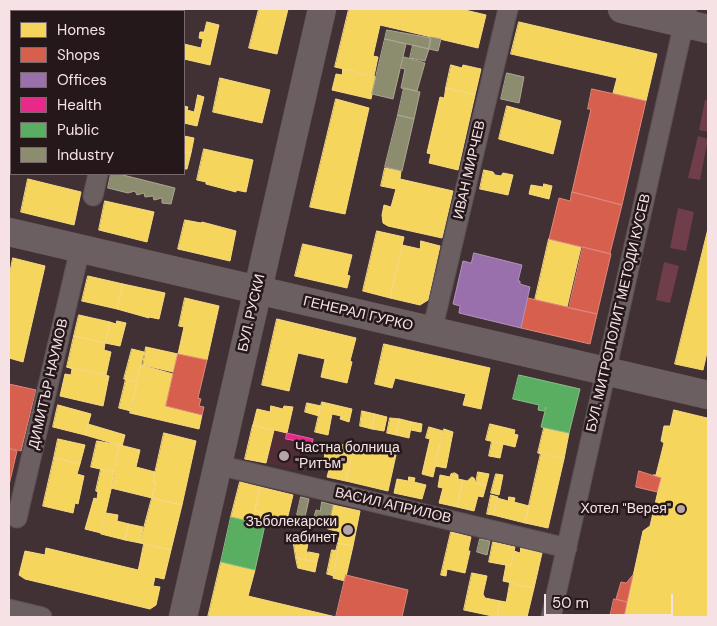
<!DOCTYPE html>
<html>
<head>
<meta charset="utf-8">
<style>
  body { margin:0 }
  #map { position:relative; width:717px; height:626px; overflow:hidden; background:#413134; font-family:"DM Sans",sans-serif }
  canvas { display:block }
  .frame { position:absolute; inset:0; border:10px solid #f6e2e5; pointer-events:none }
  .legend { position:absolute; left:10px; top:10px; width:175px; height:165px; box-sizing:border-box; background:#25181b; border:1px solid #79696c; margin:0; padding:6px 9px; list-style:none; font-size:15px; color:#f6e2e5 }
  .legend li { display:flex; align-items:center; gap:10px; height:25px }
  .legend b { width:25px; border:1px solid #79696c }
  .scale { position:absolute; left:544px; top:594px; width:129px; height:22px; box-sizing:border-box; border:2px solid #f6e2e5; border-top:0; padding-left:6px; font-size:15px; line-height:18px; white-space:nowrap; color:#f6e2e5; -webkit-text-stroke:4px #25181b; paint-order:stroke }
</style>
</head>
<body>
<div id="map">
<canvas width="717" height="626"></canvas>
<div class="frame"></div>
<ul class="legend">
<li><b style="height:14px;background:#f6d55c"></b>Homes</li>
<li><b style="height:14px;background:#d6604d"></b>Shops</li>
<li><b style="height:14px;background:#9970ab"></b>Offices</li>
<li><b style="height:14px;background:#e7298a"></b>Health</li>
<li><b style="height:14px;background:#5aae61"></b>Public</li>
<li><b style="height:14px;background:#8c8c6e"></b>Industry</li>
</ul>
<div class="scale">50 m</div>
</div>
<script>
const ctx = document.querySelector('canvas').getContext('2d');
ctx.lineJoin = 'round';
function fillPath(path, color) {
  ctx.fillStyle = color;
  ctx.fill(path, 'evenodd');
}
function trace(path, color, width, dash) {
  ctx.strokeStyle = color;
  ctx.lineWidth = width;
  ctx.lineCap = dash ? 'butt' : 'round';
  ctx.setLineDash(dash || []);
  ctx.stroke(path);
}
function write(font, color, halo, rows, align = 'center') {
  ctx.font = font + ' "DM Sans",sans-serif';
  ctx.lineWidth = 5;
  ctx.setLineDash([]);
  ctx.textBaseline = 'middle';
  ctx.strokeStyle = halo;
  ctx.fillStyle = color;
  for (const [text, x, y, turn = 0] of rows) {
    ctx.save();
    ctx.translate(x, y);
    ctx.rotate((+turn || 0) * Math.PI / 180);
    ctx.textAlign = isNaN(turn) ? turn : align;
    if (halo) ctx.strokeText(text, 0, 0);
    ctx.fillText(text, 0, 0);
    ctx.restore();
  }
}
fillPath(new Path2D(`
  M274,430L287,433V439L302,442L300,447L303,448L298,469L266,463Z`), '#512e37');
fillPath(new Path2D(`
  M705,100H708V132L699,130Z
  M698,136L708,139L700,180L688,178Z
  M678,208L694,212L686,251L670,248Z
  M664,262L679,266L670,303L656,300Z`), '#703d4a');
const homes = new Path2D(`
  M9,9H25L24,11H11V67L9,78Z
  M67,9H91L104,11H67Z
  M259,9H288L277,54L249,48Z
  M349,9H461L486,15L478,48L380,25L373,56L378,57L374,76L335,67Z
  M207,22L219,25L210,65L184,59V44L201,48L203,39L199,38L200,32H204Z
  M519,22L657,54L646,101L613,93L617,78L511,54Z
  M451,65L462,68L463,65L481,69L475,95L446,88Z
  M343,69L376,77L371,99L332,90L336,74L342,75Z
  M220,78L270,90L262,123L213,112Z
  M446,88L475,95L458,170L429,163L431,154L427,153L440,97L444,98Z
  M198,95L204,97L197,126L184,123V106L188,107L187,110L194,112Z
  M336,99L369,108L345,214L310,207Z
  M507,106L561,121L553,154L499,139Z
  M184,136L194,138L191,153L184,152Z
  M204,149L253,160L246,192L236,190V192L206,184V182L197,180Z
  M184,152L191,153L187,169H184Z
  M385,168L401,171L400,179L453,191L442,238L388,226L383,223L382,215L384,205L391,207L396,189L381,186Z
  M484,170L493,172L495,175L501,176L503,173L513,175L508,195L480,189Z
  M28,179L81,192L74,225L21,212Z
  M544,184L552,186L549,199L529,194L531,185L543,187Z
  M105,201L154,212L147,242L99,230Z
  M185,220L201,223L202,222L236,231L230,261L178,249Z
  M708,229V348L703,370L675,364Z
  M377,231L404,237L390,298L363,291Z
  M549,239L581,247L567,307L535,300Z
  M421,241L440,246L428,300L420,305L390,298L402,245L420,249Z
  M303,244L352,255L347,275L350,276L347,288L295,276Z
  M13,258L45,266L23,362L9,358V277Z
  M88,276L123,284L117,309L82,301Z
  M123,284L165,293L159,319L149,317V318L117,309Z
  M185,298L219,306L207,360L178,354L184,327L179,326Z
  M79,315L110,322L105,343L74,336Z
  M277,319L356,338L350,361L352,362L347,383L321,377L325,359L298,353L289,391L262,385Z
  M117,321L126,323L120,346L105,343L110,322L116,324Z
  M74,336L105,343L104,350L111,352L106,375L67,367Z
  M384,344L490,368L481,409L463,405L466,394L395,378L392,388L375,384Z
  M146,347L178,354L173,372L143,365Z
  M132,349L144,352L137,382L124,379Z
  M141,365L173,374L166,406L202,415L199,429L130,413Z
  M67,367L109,376L103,406L60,396L65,374L71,375L72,369Z
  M126,379L137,382L131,411L119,408Z
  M322,402L352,409L349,422L340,419L341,416L332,414L328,435L315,432Z
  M307,403L321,406L319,416L305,412Z
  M58,405L91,414L85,435L53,427Z
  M271,406L283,409L284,406L293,407L287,433L253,425L257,409L270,412Z
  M674,410L707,418L708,416V617H624L643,531L650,526L661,478L653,475H656L664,443L661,441L664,426H670Z
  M362,411L375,414L372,429L360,426Z
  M375,414L387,417L384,431L372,429Z
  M390,418L400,419L396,435L387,433Z
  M400,419L412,422L409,438L396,435Z
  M412,422L422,424L421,432L411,430Z
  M88,424L125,435L122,446L85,435Z
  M490,424L515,430L514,434L518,435L515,447L486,440Z
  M253,425L274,430L266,463L245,459Z
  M429,427L443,431L433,477L422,474L430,439L426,438Z
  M544,428L569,433L564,459L538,453Z
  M444,429L453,432L446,468L435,466Z
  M164,433L196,441L182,505L152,498L156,482H153Z
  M58,439L85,445L80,464L54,458Z
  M97,441L120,445L114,472L91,467Z
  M492,441L503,444L500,458L489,456Z
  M337,443L354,448L346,481L327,477L330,466L324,464L325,448L329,445L336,447Z
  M120,445L140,450L136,467L155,472L153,482H156L152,498L111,488Z
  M355,445L365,448V450L385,454V453L396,455L388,491L346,481Z
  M541,453L564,459L548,528L525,523Z
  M54,458L80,464L77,474L84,476L78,504L75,503L73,513L43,506Z
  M101,469L115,472L101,533L85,529L94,498L97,499L98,492L96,491Z
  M478,472L489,474L486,486L476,483Z
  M455,473L458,475V479L463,480L457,507L439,503L443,488L438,487L440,475L450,477L451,474Z
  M496,474L503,475L499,495L491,493Z
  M409,477L415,478L414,482L426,485L422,499L394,493L397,479L408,481Z
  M472,477L474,478L476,483L486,486L483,497L478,496L474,511L457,507L463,480L467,481Z
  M240,482L260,487L255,511L263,513L260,524L231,517Z
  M260,487L293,495L287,520L255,511Z
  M491,495L498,497L493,515L487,514Z
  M509,497L515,498L514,502L529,506L525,523L493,515L497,498L508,501Z
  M152,498L182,505L171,550L140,543Z
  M333,505L360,511L353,546L338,543L340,532L328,529Z
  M106,513L118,515L117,521L129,524L125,540L101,534Z
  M129,524L143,527L140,543L125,540Z
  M451,532L471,537L468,551H470L465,573L447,569L446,576L441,575Z
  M293,539L308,543L305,560L296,558Z
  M493,542L515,547L511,566L489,562Z
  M338,543L353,546L345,581L333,578L338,551H336Z
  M144,544L171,550L164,579L155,577L153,586L160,587L156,605L150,609L25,579L19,575L25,551L45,555L46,548L138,570Z
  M521,548L542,553L534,588L503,581L506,565L511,566L514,551L520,553Z
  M332,550L338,551L334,576L327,574Z
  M309,552L319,554L317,562L305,560L306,553Z
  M296,558L317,562L315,572L298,568Z
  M221,562L255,570L248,596L336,617H208Z
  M472,573L487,576L483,594L485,598L500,601L497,617L464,610Z
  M510,583L534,588L527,617H497L500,601L506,602Z`);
fillPath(homes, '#f6d55c');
trace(homes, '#f6d985', 1);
const shops = new Path2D(`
  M592,89L646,101L622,205L572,192L591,109H588Z
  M572,192L622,205L610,253L611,254L549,239L559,198L570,201Z
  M583,247L611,254L597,314L569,308Z
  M528,298L597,314L590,344L521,328Z
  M178,354L207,360L198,398L201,399L199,406L204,407L202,415L166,406Z
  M9,384L36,390L21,451L9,448Z
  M9,449L17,451L9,485Z
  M639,471L661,478L657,492L636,487Z
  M346,575L408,590L402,617H336Z
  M633,575L627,602L616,599L621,582L626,583Z
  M614,599L627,602L624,617H610Z`);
fillPath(shops, '#d6604d');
trace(shops, '#e0877b', 1);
const offices = new Path2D(`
  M474,253L522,265L518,281H520V284L530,287L521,328L459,313L460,306L453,304L463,261L471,263Z`);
fillPath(offices, '#9970ab');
trace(offices, '#b592bc', 1);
const health = new Path2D(`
  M287,433L313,439L311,450L300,447L302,442L286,439Z`);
fillPath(health, '#e7298a');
trace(health, '#ec60a5', 1);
const public = new Path2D(`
  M519,375L580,389L569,433L541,427L546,407L544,411L538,410L539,405L513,399Z
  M231,517L265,525L255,570L221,562Z`);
fillPath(public, '#5aae61');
trace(public, '#89be89', 1);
const industry = new Path2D(`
  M387,30L431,38L429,49L385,39Z
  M431,37L441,39L438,51L429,49Z
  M385,39L406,44L393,99L372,94Z
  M413,45L429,49L425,61L410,58Z
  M404,57L425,63L417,91L401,88L405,69L401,68Z
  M507,73L524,77L519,103L501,99Z
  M404,88L420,92L414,119L398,115Z
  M398,115L414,119L402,171L385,167Z
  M9,129H11V146H9Z
  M9,146H11V163L9,162Z
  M111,174H119L175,188L171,204L162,203V198L154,200L153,196L145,197L144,193L137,195L135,191L128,193L108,188Z
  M301,497L309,499L305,517L297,515Z
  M322,502L333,505L329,523L313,520L316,510L320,511Z
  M480,539L490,541L487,555L477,552Z`);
fillPath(industry, '#8c8c6e');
trace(industry, '#aca692', 1);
const street = new Path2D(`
  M135,11L136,9
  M93,196L98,174
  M432,331L508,9
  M218,465L567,548
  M17,518L80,249
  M9,609L42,617
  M551,617L687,9`);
const secondary = new Path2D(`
  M622,9L708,29
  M9,232L708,395
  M183,617L322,9`);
trace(street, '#5c4f51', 21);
trace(secondary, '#5c4f51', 29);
trace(street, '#6b5f61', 19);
trace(secondary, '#6b5f61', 28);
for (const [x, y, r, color] of [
  [284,456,6,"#b7a4a7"],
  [681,509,5,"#b7a4a7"],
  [348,530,6,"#b7a4a7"]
]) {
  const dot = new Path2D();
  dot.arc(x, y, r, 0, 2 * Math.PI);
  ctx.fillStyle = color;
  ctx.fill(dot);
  trace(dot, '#25181b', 2);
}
write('14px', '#f6e2e5', '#25181b', [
  ["ИВАН МИРЧЕВ",470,170,-77],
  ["БУЛ. РУСКИ",252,313,-77],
  ["БУЛ. МИТРОПОЛИТ МЕТОДИ КУСЕВ",619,313,-77],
  ["ГЕНЕРАЛ ГУРКО",358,314,13],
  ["ДИМИТЪР НАУМОВ",49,384,-77],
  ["ВАСИЛ АПРИЛОВ",393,506,13]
]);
write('14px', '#f6e2e5', '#25181b', [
  ["Частна болница",295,448,"left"],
  ["\"Ритъм\"",295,464,"left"],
  ["Хотел \"Верея\"",671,509],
  ["Зъболекарски",337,522],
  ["кабинет",337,538]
], 'right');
</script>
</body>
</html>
